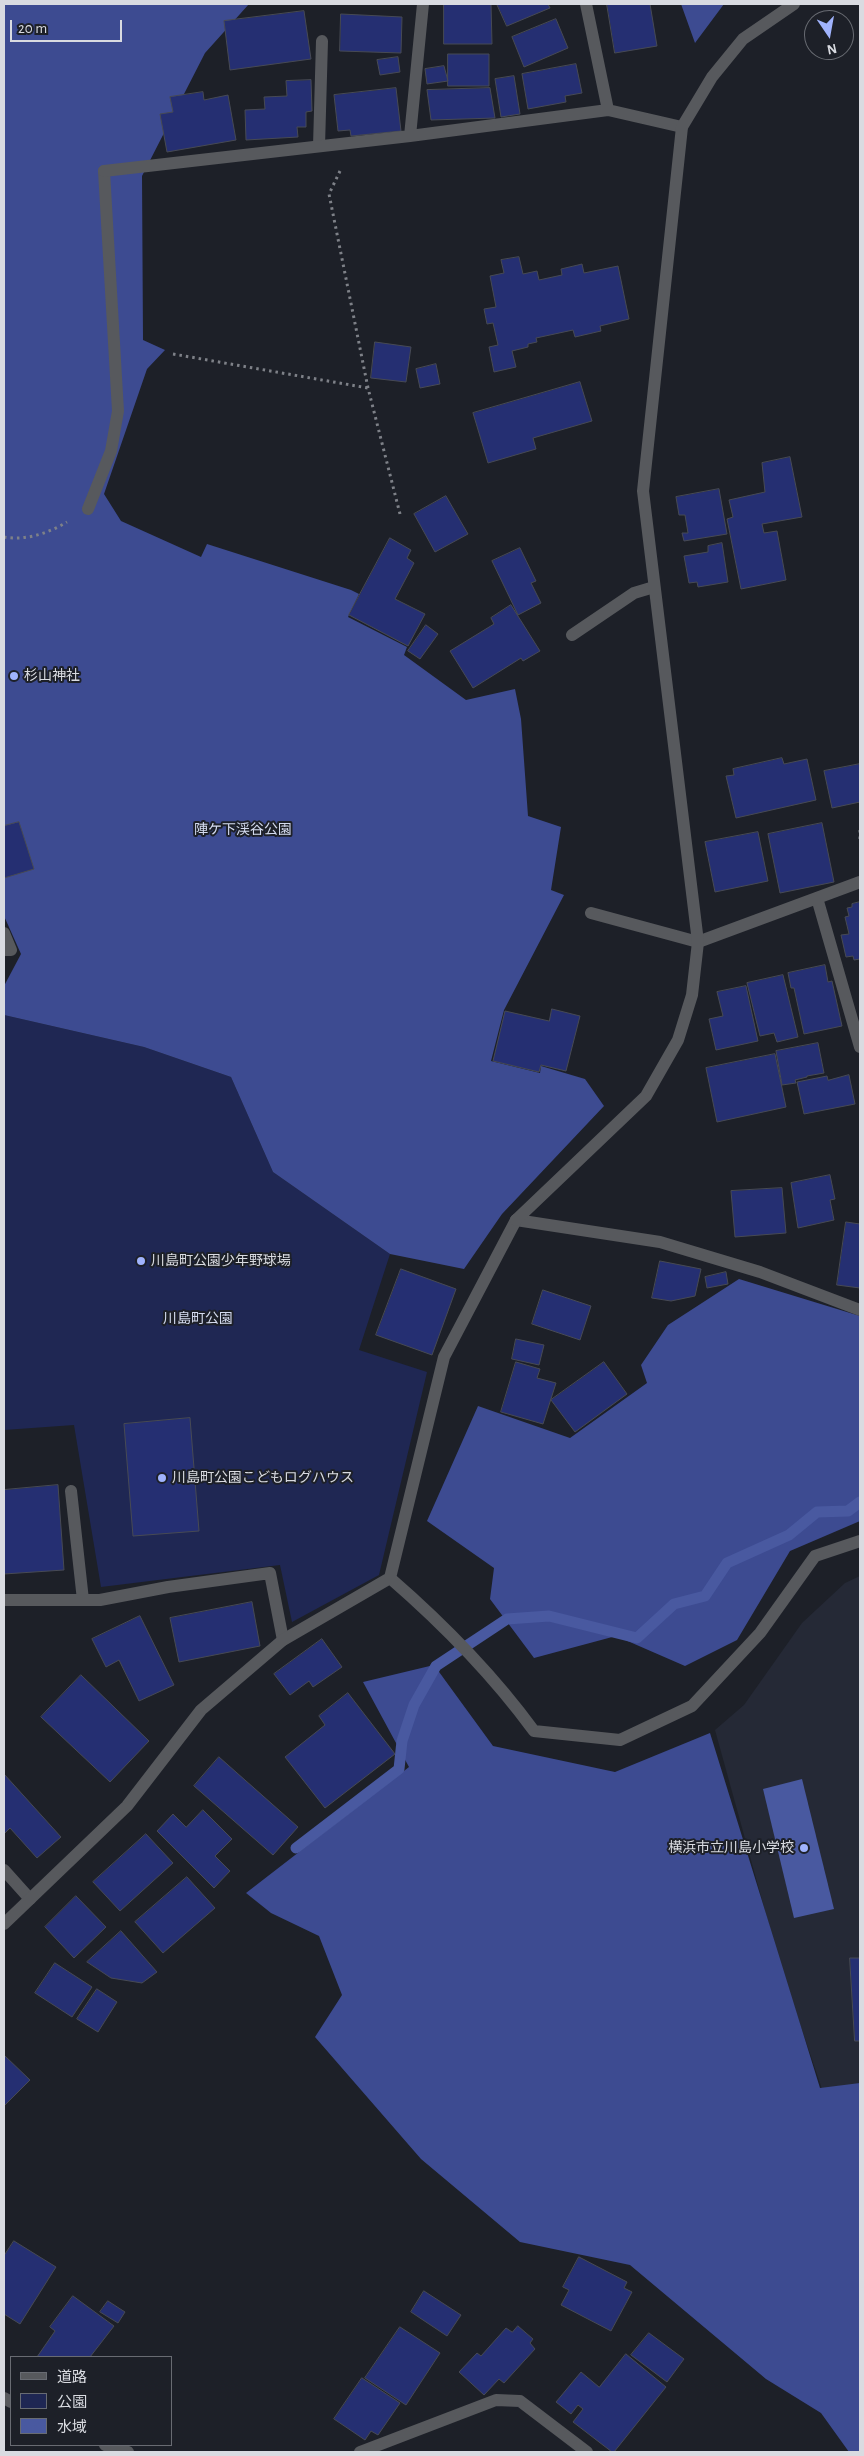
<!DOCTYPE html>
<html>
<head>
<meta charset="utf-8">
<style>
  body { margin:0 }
  #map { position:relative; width:864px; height:2456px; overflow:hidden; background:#1d2028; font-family:"Alegreya Sans","Noto Sans JP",sans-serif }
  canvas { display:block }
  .frame { position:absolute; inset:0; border:5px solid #d9dbe1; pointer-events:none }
  .legend { position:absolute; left:10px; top:2356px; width:162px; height:90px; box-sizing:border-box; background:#1d2028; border:1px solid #686b72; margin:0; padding:6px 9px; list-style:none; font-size:15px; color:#d9dbe1 }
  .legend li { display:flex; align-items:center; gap:10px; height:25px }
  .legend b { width:25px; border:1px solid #686b72 }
  .north { position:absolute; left:804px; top:10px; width:50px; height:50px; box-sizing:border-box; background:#1d2028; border:1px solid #686b72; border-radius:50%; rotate:168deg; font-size:14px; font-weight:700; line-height:20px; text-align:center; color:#d9dbe1 }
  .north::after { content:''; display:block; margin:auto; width:18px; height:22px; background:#a0b3fd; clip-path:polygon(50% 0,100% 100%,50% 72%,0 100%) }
  .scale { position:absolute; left:10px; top:20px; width:112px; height:22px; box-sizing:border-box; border:2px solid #d9dbe1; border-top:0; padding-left:6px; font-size:15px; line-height:18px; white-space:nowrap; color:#d9dbe1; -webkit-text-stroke:4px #1d2028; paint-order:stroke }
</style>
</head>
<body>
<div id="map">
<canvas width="864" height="2456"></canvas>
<div class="frame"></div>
<ul class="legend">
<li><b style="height:6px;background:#57595d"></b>道路</li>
<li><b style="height:14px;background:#1f2753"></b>公園</li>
<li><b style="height:14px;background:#4959a0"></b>水域</li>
</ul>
<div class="north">N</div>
<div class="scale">20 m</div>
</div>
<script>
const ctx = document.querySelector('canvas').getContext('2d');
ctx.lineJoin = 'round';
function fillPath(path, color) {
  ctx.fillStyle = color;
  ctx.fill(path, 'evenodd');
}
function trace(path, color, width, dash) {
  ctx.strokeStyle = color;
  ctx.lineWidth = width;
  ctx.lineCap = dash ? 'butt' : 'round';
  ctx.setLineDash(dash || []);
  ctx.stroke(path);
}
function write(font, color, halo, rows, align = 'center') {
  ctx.font = font + ' "Alegreya Sans","Noto Sans JP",sans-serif';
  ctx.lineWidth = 4;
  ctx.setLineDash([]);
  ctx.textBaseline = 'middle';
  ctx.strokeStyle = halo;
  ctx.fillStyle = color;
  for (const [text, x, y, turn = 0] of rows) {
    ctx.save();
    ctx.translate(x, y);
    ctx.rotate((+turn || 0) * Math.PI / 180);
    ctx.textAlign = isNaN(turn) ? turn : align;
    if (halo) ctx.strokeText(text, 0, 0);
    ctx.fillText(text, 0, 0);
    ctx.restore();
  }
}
fillPath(new Path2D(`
  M860,1576V2088L823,2092L780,1965L715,1730L744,1705L802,1623L845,1583Z`), '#252936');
fillPath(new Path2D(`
  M4,1015L144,1047L231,1077L273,1172L390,1254L359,1350L427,1372L379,1575L292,1622L280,1565L101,1587L74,1425L4,1430Z`), '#1f2753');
fillPath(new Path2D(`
  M4,4H249L205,53L142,176L143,340L165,350L147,369L104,494L121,521L201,557L207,544L351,590L359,594L348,617L407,647L404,655L466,700L515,689L521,719L528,816L561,827L551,890L564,895L504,1010L491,1061L540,1073L541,1066L585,1079L604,1106L502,1214L464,1269L390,1254L273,1172L231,1077L144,1047L4,1015V986L21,954L4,916Z
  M681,4H724L695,43Z
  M739,1279L860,1316V1521L790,1551L737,1640L685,1666L616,1636L534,1658L490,1599L494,1568L427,1521L478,1406L570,1438L647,1383L641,1365L668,1325Z
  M434,1665L493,1746L615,1772L710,1733L820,2088L860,2083V2452H849L821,2413L766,2379L630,2265L520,2242L421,2159L315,2037L342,1995L319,1936L271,1913L246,1893L409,1767L363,1682Z`), '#3d4b91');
fillPath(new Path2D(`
  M802,1779L834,1909L794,1918L763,1789Z`), '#4959a0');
trace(new Path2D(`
  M296,1848L399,1769L402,1741L414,1705L436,1666L507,1619L549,1616L637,1638L674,1604L705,1596L727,1563L789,1535L817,1512L848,1511L860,1502`), '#4959a0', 11);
const building = new Path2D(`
  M444,4H491L492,44H444Z
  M497,4H548L550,8L507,26Z
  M607,4H650L657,46L615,53Z
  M304,11L311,59L230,70L224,21Z
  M341,14L402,17L401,53L340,51Z
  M556,19L568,48L524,67L512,37Z
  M448,54H489V86H448Z
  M398,57L400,72L380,75L377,60Z
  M576,64L582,93L565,96L566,102L528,109L522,74Z
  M444,66L448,81L427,84L425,69Z
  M514,76L520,114L501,117L495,79Z
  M311,80L312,111L306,112V127H297L298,137L246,140L245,110L265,109L264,97L287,96L286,81Z
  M396,88L401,131L351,136L350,130L338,131L334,95Z
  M490,88L495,118L431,120L427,90Z
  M203,92L204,100L228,95L236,140L167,152L160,114L173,112L170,97Z
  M519,257L523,274L537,271L539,280L562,275L561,269L582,264L584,273L618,266L629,319L600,326L601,331L575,337L573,330L536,338L537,342L528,344V347L512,351L516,367L494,372L489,347L498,345L493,323L487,324L484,309L496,307L490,276L504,273L501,260Z
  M375,342L411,347L406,382L371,378Z
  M436,364L440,384L420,388L416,369Z
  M580,382L592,421L533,438L536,449L488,463L473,413Z
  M790,457L802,517L762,524L764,533L777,531L786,580L741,589L727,519L733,517L729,500L765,492L762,463Z
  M719,489L727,534L684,541L682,533H688L685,515H679L676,497Z
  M446,496L468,534L435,552L414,514Z
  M390,538L411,550L407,558L414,563L395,599L425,614L408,646L349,615Z
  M722,543L728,582L698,587L697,582L689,583L684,556L708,552V546Z
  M520,548L536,581L531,583L541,603L518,615L492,561Z
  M511,605L540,651L523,661L521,658L473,688L450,651L494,624L491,618Z
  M426,625L438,634L420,659L408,651Z
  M782,758L784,764L807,759L816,800L736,818L726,776L734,775L733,769Z
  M860,764V802L832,808L824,771Z
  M19,822L34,869L4,878V826Z
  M822,823L834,882L780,893L768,834Z
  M758,832L768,881L715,892L705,842Z
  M860,902V959L854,960L853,956L846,957L841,935L849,934L845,917L849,916L847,908L852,907V904Z
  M825,965L828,982L832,981L842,1026L804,1034L794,988H791L788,973Z
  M783,975L798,1037L777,1042L774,1033L760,1036L747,983Z
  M746,986L758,1041L716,1050L709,1019L723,1016L717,992Z
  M552,1009L580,1016L566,1071L541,1065L539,1072L493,1061L505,1011L549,1021Z
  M818,1043L824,1073L807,1076V1077L795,1080L796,1083L782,1085L776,1051Z
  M775,1054L786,1107L717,1122L706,1068Z
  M849,1075L855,1104L804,1114L797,1082L827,1076L828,1080Z
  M830,1175L835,1199L830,1200L834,1220L798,1228L791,1183Z
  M782,1188L786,1233L735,1237L731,1191Z
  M846,1222L860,1224V1288L837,1285Z
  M660,1261L701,1269L695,1296L671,1301L652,1298Z
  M401,1269L456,1289L432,1355L376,1335Z
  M726,1272L728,1284L707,1288L705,1277Z
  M543,1290L591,1306L580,1340L532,1324Z
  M516,1339L544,1345L539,1365L512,1359Z
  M516,1362L540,1369L537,1378L556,1383L543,1424L501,1412Z
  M604,1362L627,1394L575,1432L551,1400Z
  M190,1418L199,1531L133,1536L124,1424Z
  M58,1485L64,1570L4,1574V1490Z
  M252,1602L260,1646L179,1662L170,1618Z
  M140,1616L174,1685L139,1701L119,1660L106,1667L92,1639Z
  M322,1639L342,1667L313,1687L309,1681L290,1695L274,1674Z
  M81,1675L149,1741L110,1782L41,1717Z
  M348,1693L395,1754L325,1808L285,1757L325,1725L319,1716Z
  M219,1757L298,1827L273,1855L194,1786Z
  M4,1774L61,1837L37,1858L10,1828L4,1834Z
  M203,1810L232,1839L215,1856L230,1871L214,1888L157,1831L173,1814L186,1827Z
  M146,1834L173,1863L120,1911L93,1882Z
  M187,1877L215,1908L163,1953L135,1922Z
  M76,1896L106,1927L74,1958L45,1927Z
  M121,1931L157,1972L142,1983L111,1978L87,1962Z
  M850,1958H860V2041H855Z
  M55,1963L92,1987L72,2017L35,1993Z
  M97,1989L117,2002L98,2032L77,2019Z
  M4,2055L30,2080L4,2106Z
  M14,2241L56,2267L20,2324L4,2314V2256Z
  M579,2257L627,2282L624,2288L632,2292L611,2331L561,2305L569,2290L563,2287Z
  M424,2291L461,2315L447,2336L411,2312Z
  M73,2296L114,2326L90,2357H37L55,2331L50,2327Z
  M108,2301L125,2312L118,2323L100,2312Z
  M518,2326L533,2339L530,2343L535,2349L504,2383L499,2379L484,2395L459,2372L477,2353L481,2356L506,2328L512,2332Z
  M400,2327L440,2353L406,2405L365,2378Z
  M649,2333L684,2359L667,2382L631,2355Z
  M626,2354L666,2387L614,2452H612L573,2422L583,2409L578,2405L571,2414L556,2402L581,2372L599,2387Z
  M362,2378L400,2403L378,2435L371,2431L365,2440L334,2419Z`);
fillPath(building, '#252f72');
trace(building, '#474a54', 1);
trace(new Path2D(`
  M340,171L329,194L368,388L400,514
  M173,354L368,388
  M4,537C25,541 49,533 67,522
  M860,830V839`), '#7e8188', 3, [2.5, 4]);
trace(new Path2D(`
  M319,146L322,41
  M88,509L111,451L118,411L104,171
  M572,635L634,593L654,587
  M817,898L860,1047
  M591,913L698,942L860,882
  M4,933L11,950H4
  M516,1220L660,1242L760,1272L860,1310
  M71,1491L83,1600
  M4,1600H100L168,1587L270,1573L283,1640
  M4,1870L30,1899
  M360,2452L496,2400L520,2401L587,2452`), '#57595d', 12);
trace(new Path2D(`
  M586,4L608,110
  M410,136L423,4
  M104,171L410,136L608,110L682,127
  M390,1578C443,1624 493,1675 534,1731L620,1740L692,1706L760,1633L815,1556L860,1541
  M4,1924L127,1806L201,1710L283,1640L390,1578L444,1357L516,1220
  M4,2398L11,2402
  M105,2445L128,2452`), '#57595d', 12);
trace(new Path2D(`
  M516,1220L646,1096L678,1040L692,995L698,942L643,491L682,127L712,77L743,39L794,4`), '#57595d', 12);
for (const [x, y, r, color] of [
  [14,676,5,"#a0b3fd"],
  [141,1261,5,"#a0b3fd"],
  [162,1478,5,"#a0b3fd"],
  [804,1848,5,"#a0b3fd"]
]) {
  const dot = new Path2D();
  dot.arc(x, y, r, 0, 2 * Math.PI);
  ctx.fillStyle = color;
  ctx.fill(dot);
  trace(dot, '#1d2028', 2);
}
write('14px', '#d9dbe1', '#1d2028', [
  ["杉山神社",24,676],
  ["川島町公園少年野球場",151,1261],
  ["川島町公園こどもログハウス",172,1478],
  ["横浜市立川島小学校",794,1848,"right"]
], 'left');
write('14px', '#d4dbef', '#1d2028', [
  ["陣ケ下渓谷公園",243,830],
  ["川島町公園",198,1319]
]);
</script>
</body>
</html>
